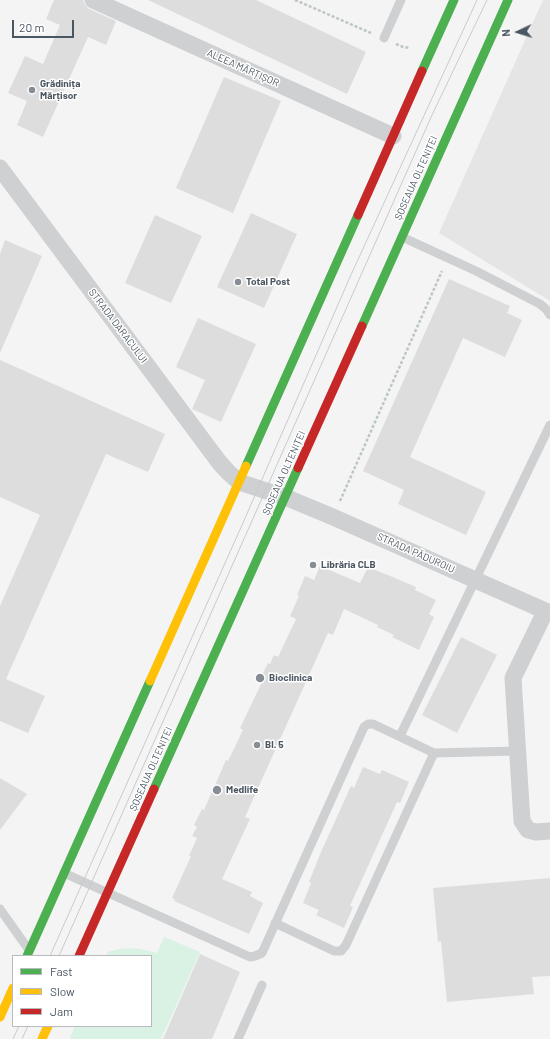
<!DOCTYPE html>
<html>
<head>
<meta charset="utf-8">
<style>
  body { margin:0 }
  #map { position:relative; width:550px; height:1039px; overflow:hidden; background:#f4f4f4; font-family:Barlow,sans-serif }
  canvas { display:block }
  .legend { position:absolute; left:12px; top:955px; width:140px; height:72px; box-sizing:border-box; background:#fff; border:1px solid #b7bbc0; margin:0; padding:5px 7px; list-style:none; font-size:12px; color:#4a5661 }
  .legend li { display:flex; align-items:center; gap:8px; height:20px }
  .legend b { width:20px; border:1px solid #b7bbc0 }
  .north { position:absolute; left:498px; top:12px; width:40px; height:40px; -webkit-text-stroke:3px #fff; paint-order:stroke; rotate:266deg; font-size:11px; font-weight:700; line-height:16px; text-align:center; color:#4a5661 }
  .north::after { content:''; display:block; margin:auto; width:14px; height:18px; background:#4a5661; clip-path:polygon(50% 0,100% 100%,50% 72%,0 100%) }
  .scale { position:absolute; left:12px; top:20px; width:62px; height:18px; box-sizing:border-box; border:2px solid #4a5661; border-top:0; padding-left:5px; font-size:12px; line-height:14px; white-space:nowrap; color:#4a5661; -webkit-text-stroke:3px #fff; paint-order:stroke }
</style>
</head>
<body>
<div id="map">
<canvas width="550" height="1039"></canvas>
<ul class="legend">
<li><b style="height:5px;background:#4caf50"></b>Fast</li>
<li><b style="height:5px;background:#ffc107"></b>Slow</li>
<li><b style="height:5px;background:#c62828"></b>Jam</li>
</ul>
<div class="north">N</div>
<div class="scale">20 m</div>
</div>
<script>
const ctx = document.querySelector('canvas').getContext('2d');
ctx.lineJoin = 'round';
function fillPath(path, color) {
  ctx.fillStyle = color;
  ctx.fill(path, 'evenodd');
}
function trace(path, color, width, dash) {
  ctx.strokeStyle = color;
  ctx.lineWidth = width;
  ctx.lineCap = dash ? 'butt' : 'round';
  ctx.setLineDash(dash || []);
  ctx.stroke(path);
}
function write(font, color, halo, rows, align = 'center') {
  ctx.font = font + ' Barlow,sans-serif';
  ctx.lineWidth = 3;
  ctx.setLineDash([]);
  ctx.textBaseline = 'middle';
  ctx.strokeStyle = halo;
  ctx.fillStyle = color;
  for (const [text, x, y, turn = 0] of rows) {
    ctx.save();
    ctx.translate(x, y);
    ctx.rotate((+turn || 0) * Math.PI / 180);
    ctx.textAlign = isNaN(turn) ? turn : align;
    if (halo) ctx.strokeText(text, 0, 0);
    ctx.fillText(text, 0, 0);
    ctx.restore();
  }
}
fillPath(new Path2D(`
  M543,0H550V301L439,233Z`), '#e6e5e6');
fillPath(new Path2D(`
  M164,937L200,952L161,1039H70L75,1026H151V956H106L108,952C127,946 139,948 157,953Z`), '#d9f2e3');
fillPath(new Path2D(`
  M54,0H83L85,5L89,9L116,21L106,45L88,37L43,137L17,125L27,101L8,93L25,56L43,64L60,25L46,19Z
  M148,0H256L366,52L347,94Z
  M224,77L281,101L233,213L176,188Z
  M251,213L297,234L264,308L217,287Z
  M155,215L202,236L171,303L125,283Z
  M5,240L42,256L0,353V254Z
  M449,279L510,306L507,313L522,320L505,357L463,338L410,457L486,492L466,535L398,504L404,490L363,471Z
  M198,318L256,344L221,422L192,409L205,380L176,367Z
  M0,360L165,434L148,472L106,454L6,679L45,696L28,733L0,721V606L40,515L0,497Z
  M320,566L360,583L368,567L395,578L416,587L415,590L436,600L429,614L434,617L419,650L392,637L394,635L377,627L378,625L344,609L333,635L328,633L245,817L250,819L222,879L252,892L250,896L263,903L249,934L174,901L175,899L172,898L191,856H189L197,838L192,836L197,827L194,825L202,809L204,810L226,760L228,761L243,730L240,728L263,680L260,679L268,663L270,664L274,655L278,657L296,619L290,616L299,596L297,595L305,576L314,580Z
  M461,637L497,655L457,733L422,715Z
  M363,767L380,774L382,770L409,782L400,803L397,802L350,906L353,907L344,928L316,915L319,910L303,903L311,883L309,882L321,852L351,786L354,788Z
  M0,778L27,794L0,830Z
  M550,878V976L532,977L534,994L447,1002L441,941L438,942L433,888Z
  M200,954L240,972L212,1039H163Z`), '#ddddde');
trace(new Path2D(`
  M295,0L371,33
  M396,44L403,47L410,48
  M340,501L442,271`), '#bcc7c4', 2.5, [3, 2]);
trace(new Path2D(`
  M384,38L401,0
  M402,237L476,271L540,304L547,310L550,315
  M400,736L550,425
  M434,753L517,751
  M64,873L250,957L255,956L262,953L364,727L368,724H373L434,753L346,945L341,951H334L275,923
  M0,909L29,950
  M238,1039L262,985`), '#ced0d2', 9);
trace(new Path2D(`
  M93,0L393,136
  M0,168L219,462L228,472L239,482L285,497L333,517L550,613
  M545,612L513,678L522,821L528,830L536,832L550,831`), '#ced0d2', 17);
trace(new Path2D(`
  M422,71L454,0
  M362,326L508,0
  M246,466L358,215
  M154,789L298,468
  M27,956L150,681`), '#4caf50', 9);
trace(new Path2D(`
  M150,681L246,466
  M0,1017L13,988
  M42,1039L48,1026`), '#ffc107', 9);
trace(new Path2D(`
  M358,215L422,71
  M298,468L362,326
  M79,956L154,789`), '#c62828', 9);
trace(new Path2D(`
  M50,956L246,516L350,277L477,0
  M59,956L432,115L487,0
  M13,1039L19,1026
  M22,1039L28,1026`), '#c9cacc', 1);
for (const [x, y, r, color] of [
  [32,90,4,"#868d94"],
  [238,282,4,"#868d94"],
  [313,565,4,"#868d94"],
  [260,678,5,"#868d94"],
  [257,745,4,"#868d94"],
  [217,790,5,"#868d94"]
]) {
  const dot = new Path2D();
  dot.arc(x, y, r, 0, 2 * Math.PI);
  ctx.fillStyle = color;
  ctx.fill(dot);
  trace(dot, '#fff', 1.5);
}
write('10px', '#4a5661', '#fff', [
  ["ALEEA MĂRȚIȘOR",243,68,24],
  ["ȘOSEAUA OLTENIȚEI",416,178,-66],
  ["STRADA DARACULUI",118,326,53],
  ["ȘOSEAUA OLTENIȚEI",284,473,-66],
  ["STRADA PĂDUROIU",416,553,24],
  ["ȘOSEAUA OLTENIȚEI",151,769,-66]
]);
write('bold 10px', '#4a5661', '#fff', [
  ["Grădinița",40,84],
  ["Mărțisor",40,96],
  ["Total Post",246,282],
  ["Librăria CLB",321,565],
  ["Bioclinica",269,678],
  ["Bl. 5",265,745],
  ["Medlife",226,790]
], 'left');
</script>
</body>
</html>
